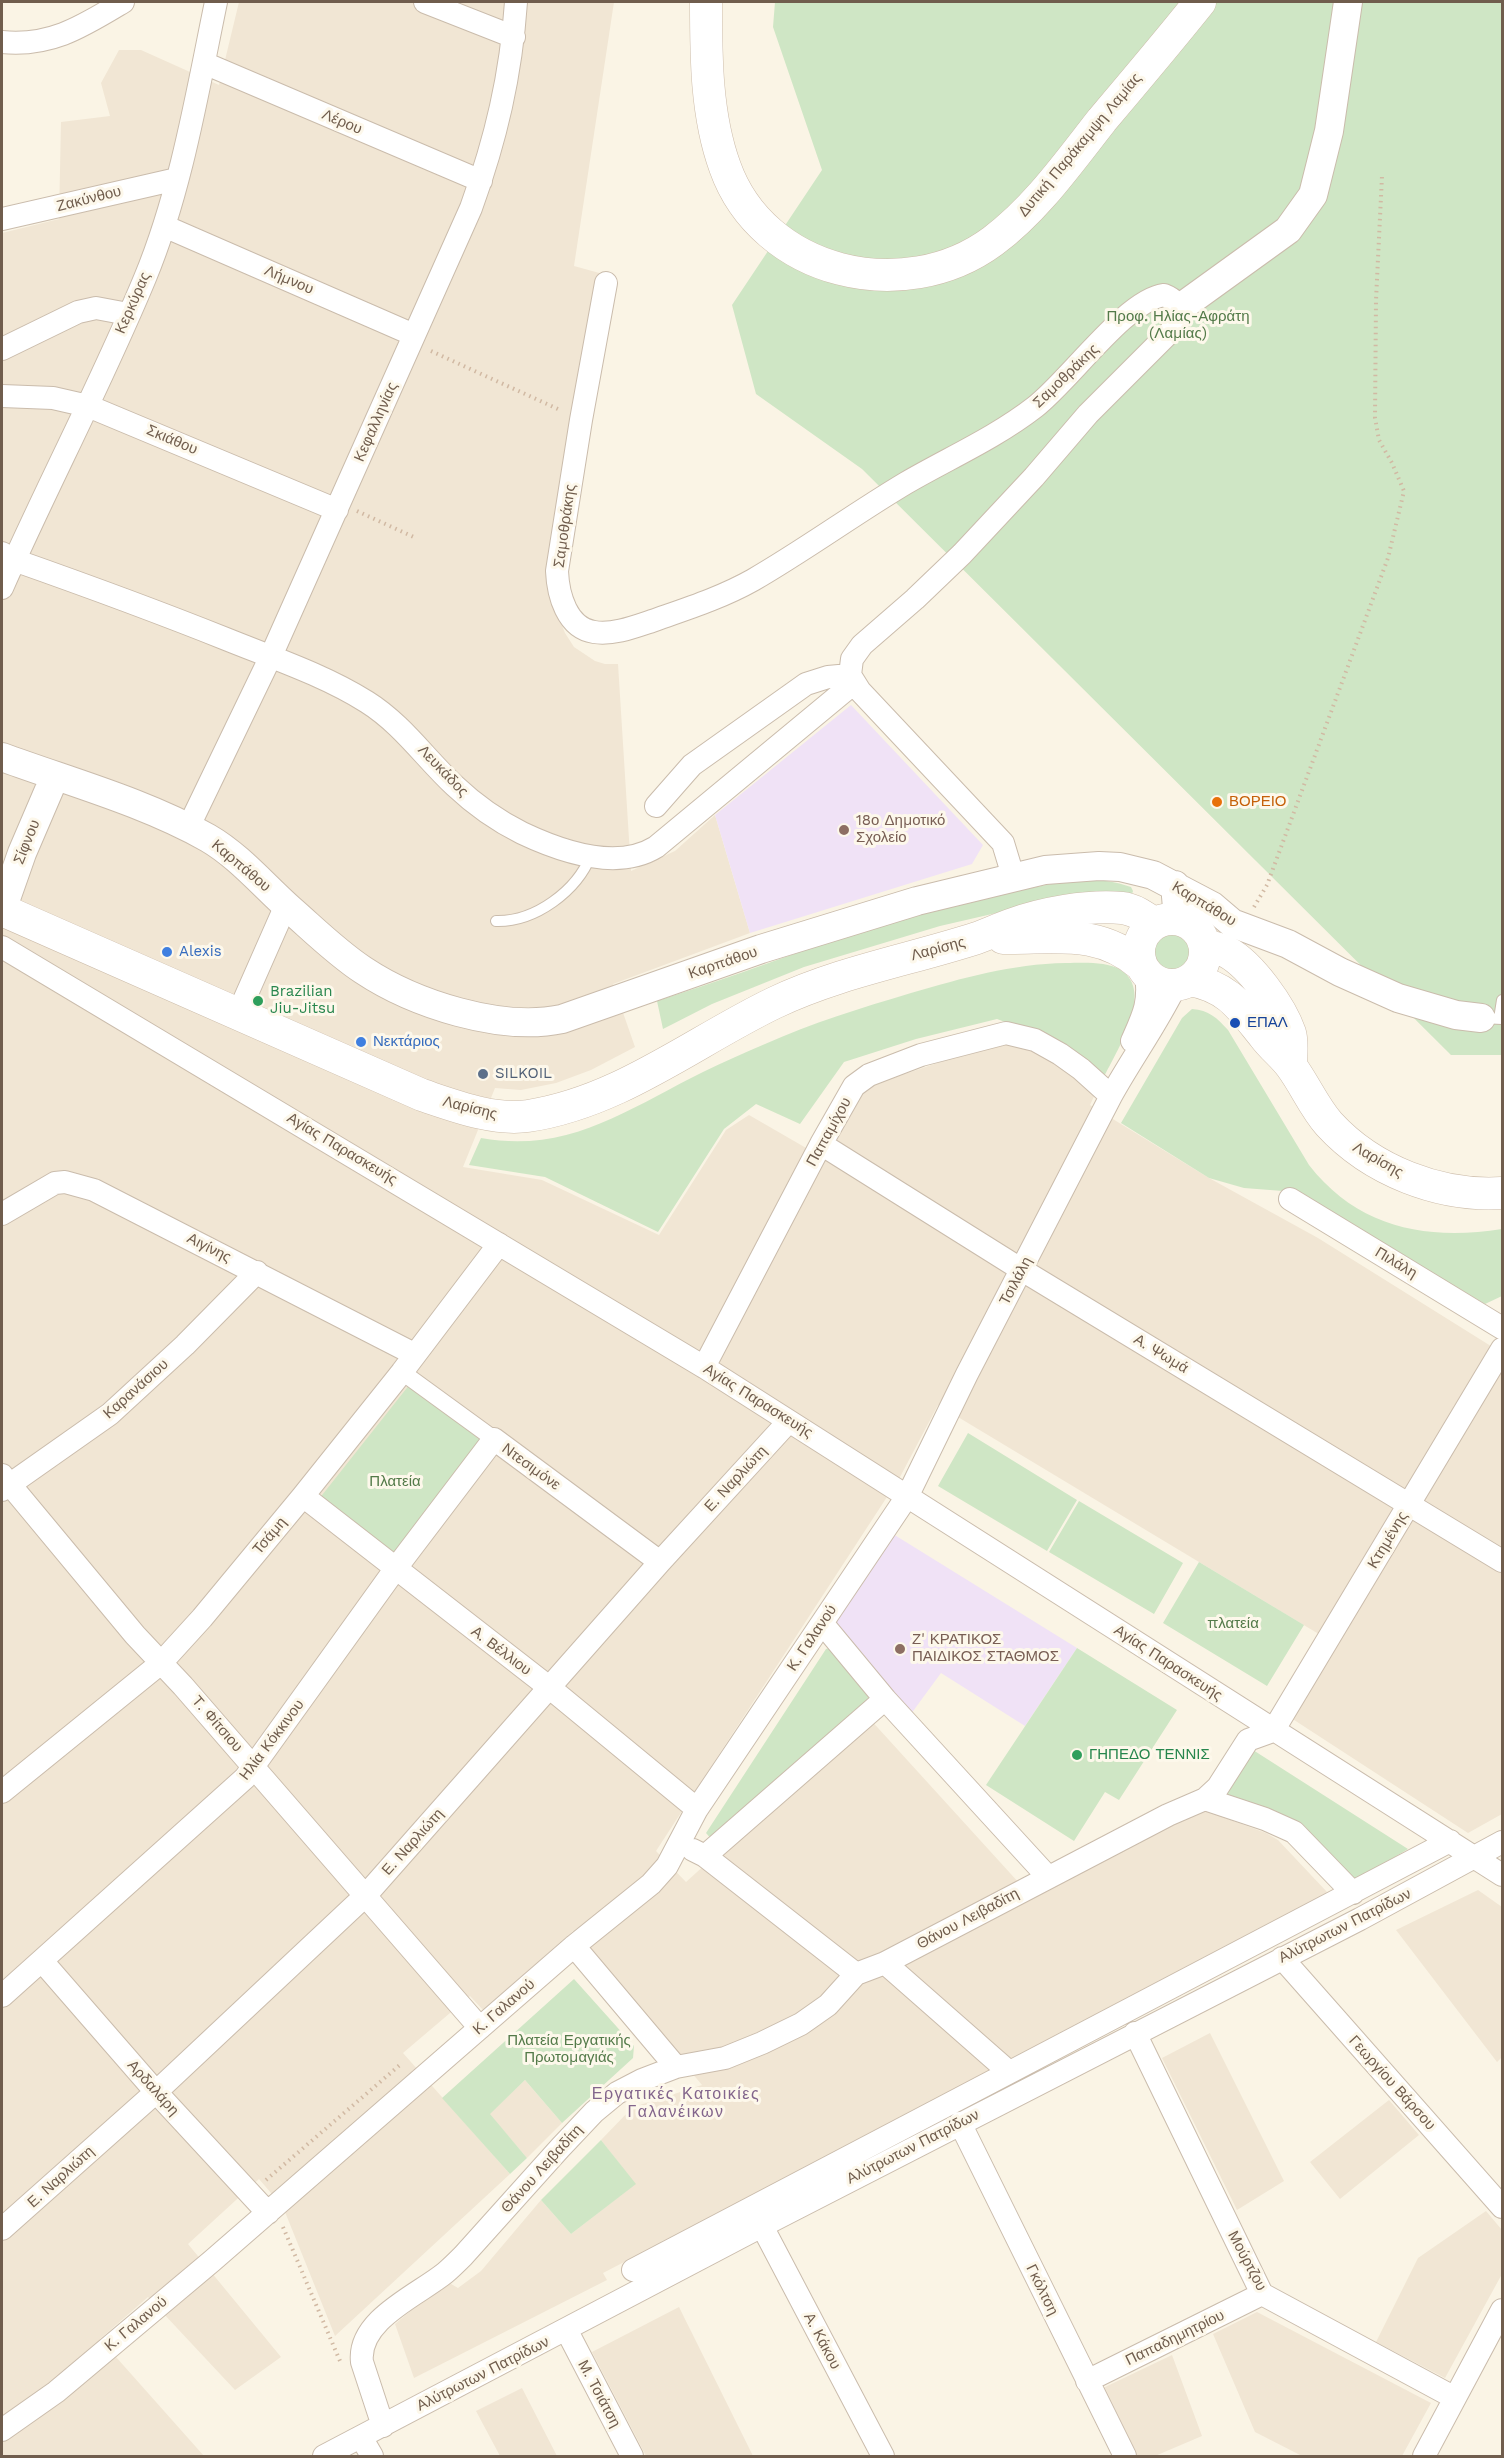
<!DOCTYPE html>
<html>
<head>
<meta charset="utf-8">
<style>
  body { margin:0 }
  #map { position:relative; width:1504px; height:2458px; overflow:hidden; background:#faf4e5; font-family:"Work Sans",sans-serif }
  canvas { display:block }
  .frame { position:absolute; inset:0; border:3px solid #705d4d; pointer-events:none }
</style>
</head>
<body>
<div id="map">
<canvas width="1504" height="2458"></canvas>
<div class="frame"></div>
</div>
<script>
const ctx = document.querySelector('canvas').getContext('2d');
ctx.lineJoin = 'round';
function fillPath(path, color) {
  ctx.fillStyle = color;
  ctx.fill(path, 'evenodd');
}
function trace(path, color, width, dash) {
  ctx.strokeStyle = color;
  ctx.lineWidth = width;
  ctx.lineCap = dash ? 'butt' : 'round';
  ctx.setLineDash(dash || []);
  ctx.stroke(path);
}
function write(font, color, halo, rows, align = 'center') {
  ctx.font = font + ' "Work Sans",sans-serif';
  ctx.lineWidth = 6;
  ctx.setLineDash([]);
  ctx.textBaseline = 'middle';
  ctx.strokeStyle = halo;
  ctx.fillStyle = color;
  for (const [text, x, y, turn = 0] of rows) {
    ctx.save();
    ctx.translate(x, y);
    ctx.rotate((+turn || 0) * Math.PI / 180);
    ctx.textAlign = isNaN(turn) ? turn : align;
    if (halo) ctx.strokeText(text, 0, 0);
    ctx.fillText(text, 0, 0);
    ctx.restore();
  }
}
fillPath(new Path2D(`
  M239,2H614L574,266L603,274L556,611L565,633L574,647L595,661L605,664H618L631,871L675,851L715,815L750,933L613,984L635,1047L591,1070L556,1083L521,1090L495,1088L463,1167L542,1180L659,1235L726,1130L749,1115L820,1156L857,1090L1012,1038L1022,1040L1097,1090L1090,1105L1209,1178L1318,1238L1502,1353V1814L1468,1833L1288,1716L1332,1642L938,1405L900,1477L656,1851L686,1882L868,1717L1030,1895L1193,1811L1209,1812L1266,1833L1278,1840L1327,1892L1319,1901L603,2273L607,2280L414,2378L395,2324L446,2281L458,2288L481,2271L541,2200L571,2234L635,2184L601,2140L629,2111L640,2105L702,2085L573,1931L483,2010L470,1996L403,2053L510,2174L335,2336L283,2207L259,2179L188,2244L281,2357L235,2390L148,2297L100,2339L204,2456H2V233L59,219L61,122L110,116L101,83L119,50H141L219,85Z
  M1478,1890L1502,1907V2057L1497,2062L1396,1930Z
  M1210,2033L1284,2181L1237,2210L1162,2058Z
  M525,2080L562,2123L527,2158L489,2114Z
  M1389,2100L1419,2135L1340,2199L1310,2162Z
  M1486,2211L1502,2230V2274L1445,2378L1376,2342L1418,2258Z
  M679,2307L753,2456H646L592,2352Z
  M1257,2312L1431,2403L1402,2456H1302L1255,2432L1213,2334Z
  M1172,2355L1202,2436L1155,2456H1137L1103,2388Z
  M522,2388L557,2456H500L476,2411Z`), '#f1e6d4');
fillPath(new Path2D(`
  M851,705L983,845L972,864L750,933L715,815Z
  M893,1534L1077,1648L1025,1726L941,1673L908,1718L823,1626Z`), '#f0e2f6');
fillPath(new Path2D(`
  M775,2H1502V1055H1451L862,469L756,394L732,305L822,170L773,27Z
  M1071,880C1091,879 1112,880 1131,887L1133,891L1132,894L1044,902L940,926L804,967L712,1004L663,1029L657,1001C714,983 770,962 826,943C906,916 988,896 1071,880Z
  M1147 952a25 25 0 1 1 50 0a25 25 0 1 1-50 0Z
  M1066,963C1083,963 1106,961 1121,970C1155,992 1116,1052 1104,1077L1052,1040L997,1019L916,1039L844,1062L800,1124L756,1104L724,1129L658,1232L545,1177L469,1165L481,1138C569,1154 628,1109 703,1072C723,1062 744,1053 765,1044C812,1023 861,1008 911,993C963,978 1011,964 1066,963Z
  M1192,1009C1209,1010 1217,1018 1228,1030L1309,1165C1358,1228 1427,1241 1502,1229V1296L1485,1304L1296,1192L1244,1188L1209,1178L1121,1123L1182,1018Z
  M410,1384L485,1444L396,1559L319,1499Z
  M968,1433L1077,1500L1047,1551L938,1486Z
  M1079,1501L1183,1563L1154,1614L1049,1552Z
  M1199,1562L1304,1625L1267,1686L1163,1623Z
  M833,1647L869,1688L867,1706L713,1841L706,1833L826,1649Z
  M1077,1648L1177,1710L1119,1800L1105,1792L1074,1841L986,1785Z
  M1253,1750L1408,1849L1352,1883L1222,1794Z
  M574,1979L634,2046L633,2058L562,2123L525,2080L490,2114L527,2158L510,2174L442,2098Z
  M601,2140L636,2184L571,2234L541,2200Z`), '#cfe6c5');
const service = new Path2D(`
  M496,921C535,922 577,891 591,855
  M1482,1018L1502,1019
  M1499,1019L1502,1000`);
const pedestrian = new Path2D(`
  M402,1372L494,1439`);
const minor = new Path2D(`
  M425,2L514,37
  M2,42C51,47 83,26 123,2
  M204,63L481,181
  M2,219L177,179
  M164,226L414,335
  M606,283L581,420L557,571C558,595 567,628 594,632C613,635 634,627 652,621C686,609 721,598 753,580C805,550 854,514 906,483C949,458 995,438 1035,407C1069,381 1126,300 1164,295C1184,303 1181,317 1170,332L1088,414L1034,477L962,554L915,599L862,645L852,659L850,675L860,691L1003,843L1013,876
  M2,349L78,312L96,308L128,314
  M2,396L53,398L88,406L337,510
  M2,553L14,560C85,585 156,611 226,639C273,658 324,675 367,702C402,724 425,758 455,786C474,804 498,821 522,833C560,851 617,871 656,847L854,683
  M2,588C48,484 101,384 145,278C181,191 197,94 216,2
  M656,806L692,765L806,684L828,677L850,675
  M188,828L271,656L471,208C496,139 511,75 516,2
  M2,947L704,1367L1502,1875
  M238,1014L286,905
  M1132,1041C1144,1014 1150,1003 1146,973
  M821,1144L1022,1270L1502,1561
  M1290,1199L1502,1328
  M2,1214L55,1183L65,1182L94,1190L414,1354
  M704,1367L821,1144L854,1086L869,1075L921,1055L1006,1033L1035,1040L1060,1054L1081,1069L1111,1096
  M2,1475L135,1635L183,1686L480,2028
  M2,1490L110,1414L185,1345L257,1272
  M303,1496L550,1688L697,1809
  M822,1623L885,1699
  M2,1792L161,1663L202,1618L303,1496L402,1372L499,1244
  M1205,1799L1265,1819L1294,1832L1353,1893
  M693,1850L705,1856L856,1974
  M705,1856L885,1699L1048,1877
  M574,1946L676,2067
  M1282,1958L1502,2207
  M42,1961L156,2092L268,2213
  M885,1963L1009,2072
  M2,1996L245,1778L396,1568L494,1439L660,1562
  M1135,2033L1262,2294L1455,2398
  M960,2123L1125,2456
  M762,2226L883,2456
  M2,2229L156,2092L366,1895L660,1562L789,1421
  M633,2270L1450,1841
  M567,2331L632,2456
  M1087,2381L1262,2294
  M383,2426L362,2362C357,2320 418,2295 445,2273C451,2268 457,2262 463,2256L560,2148L594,2112L617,2093L642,2080L676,2067L725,2058L762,2043L801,2024L828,2005L856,1974L885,1963L1168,1815L1205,1799L1218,1787L1248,1740L1273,1731L1502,1349
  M2,2430L56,2392L212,2261L574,1946L651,1884L667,1866L697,1809L908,1495L967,1374L1111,1096C1132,1058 1157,1024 1176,985
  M361,2437L372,2456
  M324,2456L762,2226L1360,1919L1502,1842
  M1424,2456L1502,2310`);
const tertiary = new Path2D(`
  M1180,308L1288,230L1313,195L1329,131L1348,2
  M2,757C70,782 144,802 208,838C239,856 264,886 290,909C314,930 337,953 363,970C414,1004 501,1032 562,1019L761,949L917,901L1045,870L1099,866L1120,867L1153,875L1212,906L1232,923L1288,944L1340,972L1398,998L1456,1015L1481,1018
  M1175,885L1178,919
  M2,910L22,853L55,776`);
const secondary = new Path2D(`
  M706,2C706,56 706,115 725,167C763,274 904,307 993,241C1036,209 1069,162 1102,120C1135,81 1168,42 1200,2
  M2,910L422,1095C455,1106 494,1121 528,1116C620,1102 693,1042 774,1003C839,972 909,960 977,938C988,934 999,929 1010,925C1043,913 1087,905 1122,908C1133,909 1146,917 1154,924
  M1139 952a33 33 0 1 1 66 0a33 33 0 1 1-66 0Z
  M1003,938C1055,939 1098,928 1141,965
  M1205,945C1212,947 1221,949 1227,952C1251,965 1281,1007 1290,1033C1293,1042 1291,1055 1291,1065
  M1190,980C1229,987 1241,1008 1264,1036C1272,1047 1284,1056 1291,1066C1305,1085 1314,1107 1329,1124C1372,1171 1440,1197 1502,1193`);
trace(service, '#cabcac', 12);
trace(pedestrian, '#cabcac', 18);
trace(minor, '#cabcac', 24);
trace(tertiary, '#cabcac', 30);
trace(secondary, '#cdbdab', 33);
trace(new Path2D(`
  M431,351L560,410
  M357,511L416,538
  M1254,907L1267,885L1388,558L1404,491L1392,463L1379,440L1375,418L1376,300L1382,176
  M266,2180L401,2064
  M283,2227L340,2361`), '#d1b9a3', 4, [1.5, 4.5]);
trace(service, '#fff', 10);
trace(pedestrian, '#fff', 16);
trace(minor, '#fff', 22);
trace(tertiary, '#fff', 28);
trace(secondary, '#fff', 32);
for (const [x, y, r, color] of [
  [1217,802,6,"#e8710a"],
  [844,830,6,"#8d6e63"],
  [167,952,6,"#3f7fe0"],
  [258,1001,6,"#2e9e5b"],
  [1235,1023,6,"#1a4fb4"],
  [361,1042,6,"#3f7fe0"],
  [483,1074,6,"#5c6f8a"],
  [900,1649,6,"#8d6e63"],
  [1077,1755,6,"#2e9e5b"]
]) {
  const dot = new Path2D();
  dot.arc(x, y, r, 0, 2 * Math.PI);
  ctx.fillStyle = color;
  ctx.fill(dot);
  trace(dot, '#fdf8eb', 2);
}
write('15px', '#705d4d', '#fdf8eb', [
  ["Λέρου",342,122,23],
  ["Δυτική Παράκαμψη Λαμίας",1080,145,-50],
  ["Ζακύνθου",89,199,-14],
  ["Λήμνου",289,280,23],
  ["Κερκύρας",133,303,-66],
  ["Σαμοθράκης",1066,376,-44],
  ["Κεφαλληνίας",376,422,-66],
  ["Σκιάθου",172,440,23],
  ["Σαμοθράκης",565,526,-82],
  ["Λευκάδος",443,771,46],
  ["Σίφνου",27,842,-68],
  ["Καρπάθου",241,866,40],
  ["Καρπάθου",1204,904,31],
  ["Λαρίσης",938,949,-15],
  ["Καρπάθου",723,963,-19],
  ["Λαρίσης",470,1108,14],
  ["Παπαμίχου",829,1132,-61],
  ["Αγίας Παρασκευής",342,1149,31],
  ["Λαρίσης",1378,1160,30],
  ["Αιγίνης",209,1248,27],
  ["Πιλάλη",1396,1263,31],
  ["Τσιλάλη",1016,1281,-62],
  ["Α. Ψωμά",1161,1354,31],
  ["Καρανάσιου",136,1389,-42],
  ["Αγίας Παρασκευής",758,1401,32],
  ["Ντεσιμόνε",531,1467,36],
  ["Ε. Ναρλιώτη",736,1479,-47],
  ["Τσάμη",270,1536,-50],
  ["Κτημένης",1388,1540,-59],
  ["Κ. Γαλανού",812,1638,-56],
  ["Α. Βέλλιου",501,1651,37],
  ["Αγίας Παρασκευής",1168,1663,33],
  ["Τ. Φίτσιου",217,1724,49],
  ["Ηλία Κόκκινου",272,1740,-53],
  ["Ε. Ναρλιώτη",413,1842,-48],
  ["Θάνου Λειβαδίτη",968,1919,-28],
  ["Αλύτρωτων Πατρίδων",1345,1926,-27],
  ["Κ. Γαλανού",504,2007,-41],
  ["Γεωργίου Βάρσου",1392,2083,48],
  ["Αρδαλάρη",153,2088,48],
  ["Αλύτρωτων Πατρίδων",913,2147,-27],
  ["Θάνου Λειβαδίτη",542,2169,-48],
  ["Ε. Ναρλιώτη",61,2177,-42],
  ["Μούρτζου",1247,2261,62],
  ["Γκόλτση",1042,2290,64],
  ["Κ. Γαλανού",136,2324,-40],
  ["Παπαδημητρίου",1175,2338,-26],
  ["Α. Κάκου",822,2341,62],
  ["Αλύτρωτων Πατρίδων",483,2374,-27],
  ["Μ. Τσιάτση",599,2394,62]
]);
write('15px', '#537a49', '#fdf8eb', [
  ["Προφ. Ηλίας-Αφράτη",1178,317],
  ["(Λαμίας)",1178,334],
  ["Πλατεία",395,1482],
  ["πλατεία",1233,1624],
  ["Πλατεία Εργατικής",569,2041],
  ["Πρωτομαγιάς",569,2058]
]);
write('15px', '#c56008', '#fdf8eb', [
  ["ΒΟΡΕΙΟ",1229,802]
], 'left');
write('15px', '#785e54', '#fdf8eb', [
  ["18ο Δημοτικό",856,821],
  ["Σχολείο",856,838],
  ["Ζ' ΚΡΑΤΙΚΟΣ",912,1640],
  ["ΠΑΙΔΙΚΟΣ ΣΤΑΘΜΟΣ",912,1657]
], 'left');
write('15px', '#366cbe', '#fdf8eb', [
  ["Alexis",179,952],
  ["Νεκτάριος",373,1042]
], 'left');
write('15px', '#27864d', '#fdf8eb', [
  ["Brazilian",270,992],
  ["Jiu-Jitsu",270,1009],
  ["ΓΗΠΕΔΟ ΤΕΝΝΙΣ",1089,1755]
], 'left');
write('15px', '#164399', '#fdf8eb', [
  ["ΕΠΑΛ",1247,1023]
], 'left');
write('15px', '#4e5e75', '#fdf8eb', [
  ["SILKOIL",495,1074]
], 'left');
ctx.letterSpacing = '1.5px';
write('16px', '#83658c', '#fdf8eb', [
  ["Εργατικές Κατοικίες",676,2094],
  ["Γαλανέικων",676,2112]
]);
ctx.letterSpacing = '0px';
</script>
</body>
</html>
